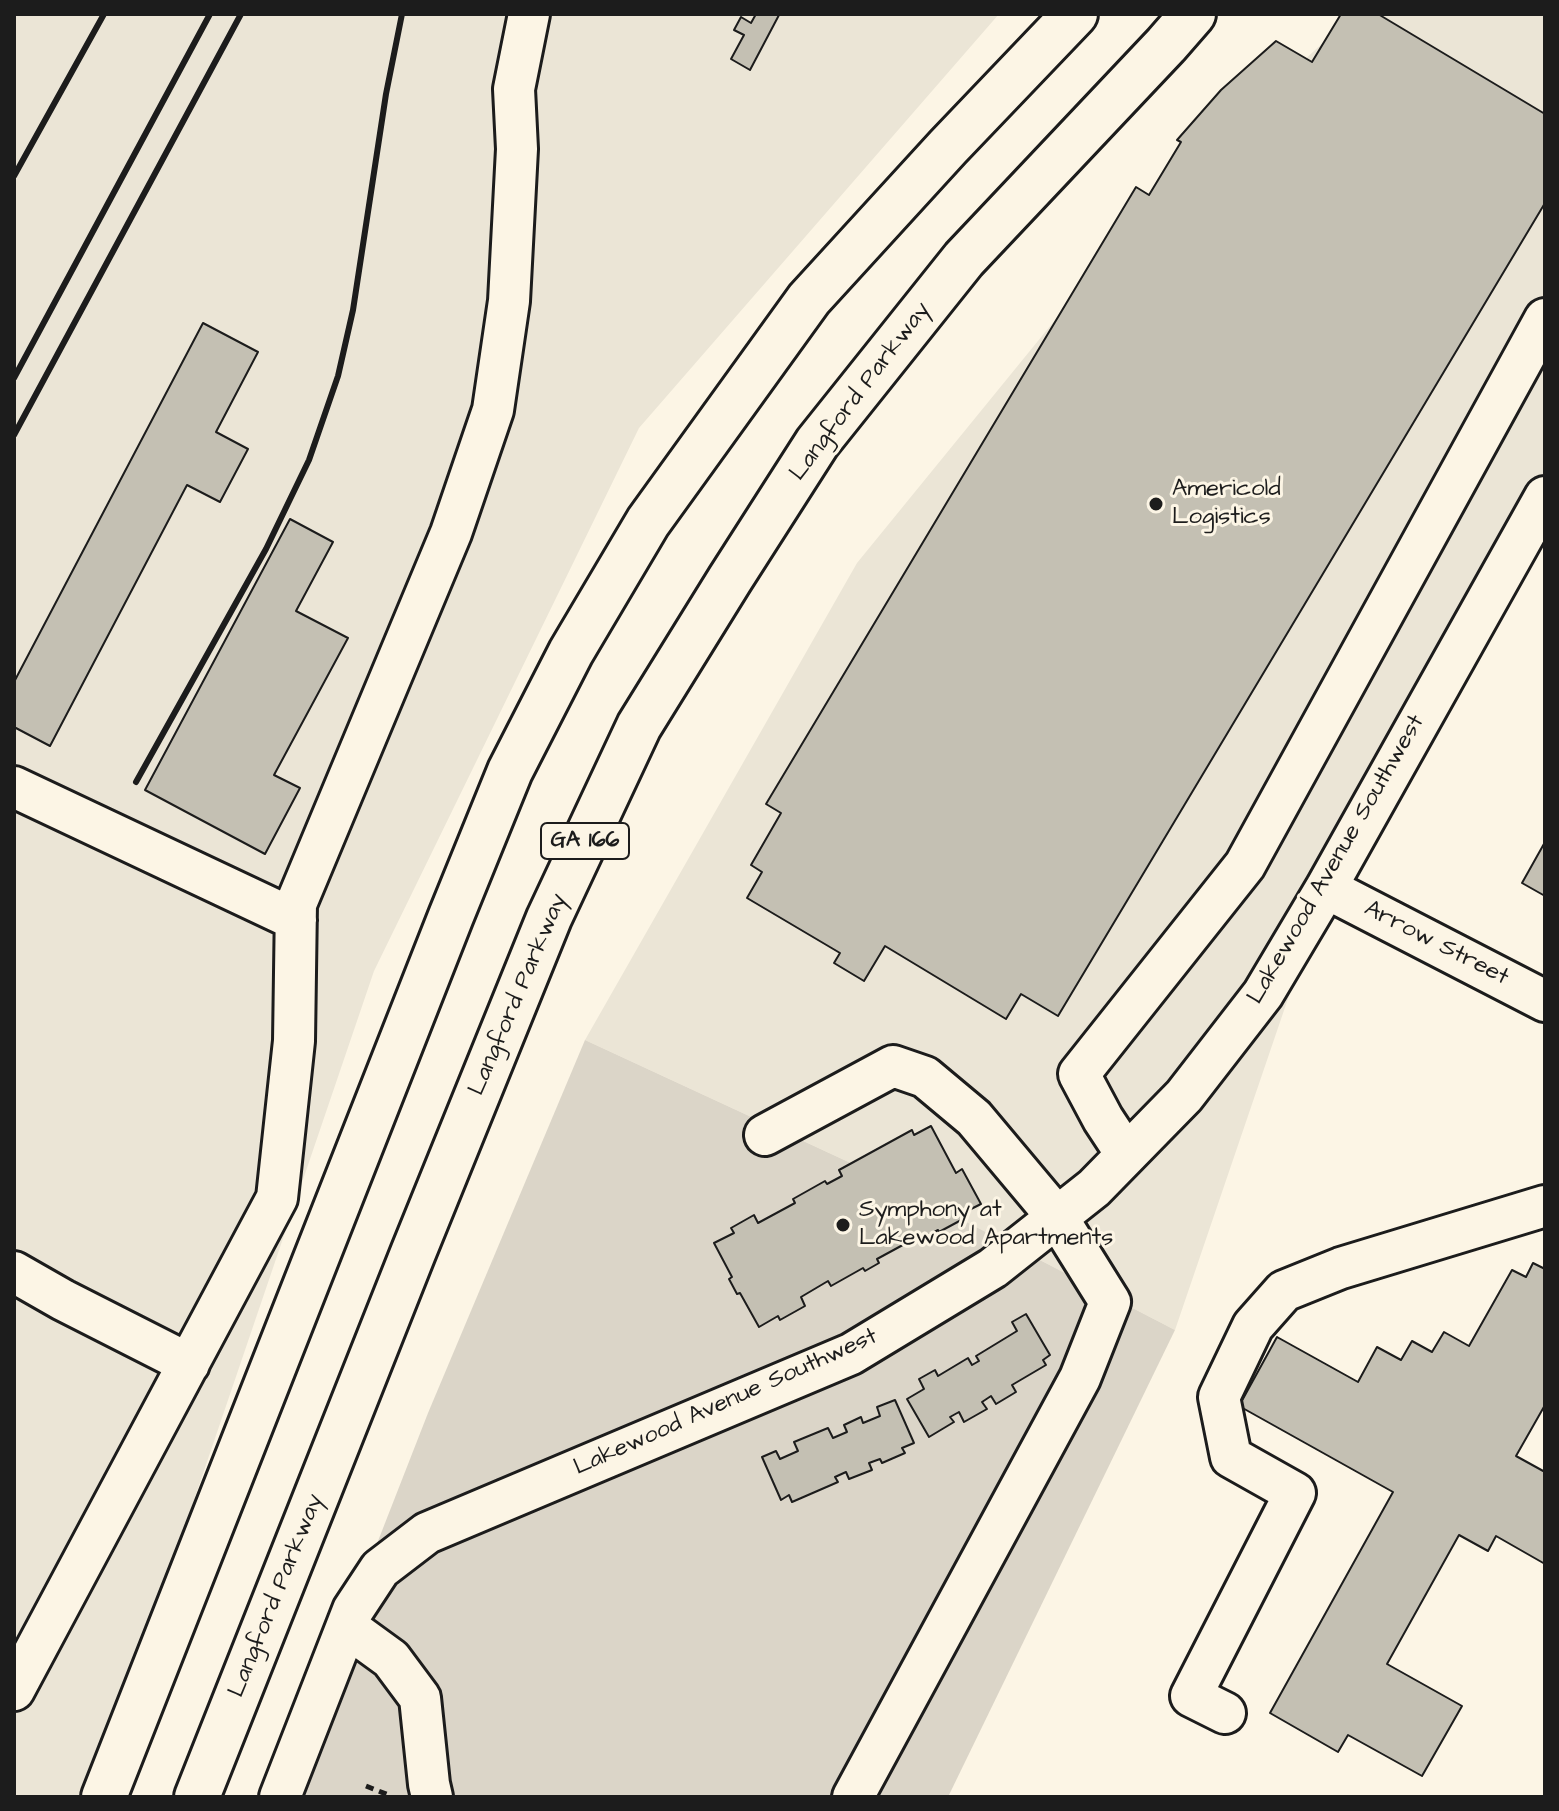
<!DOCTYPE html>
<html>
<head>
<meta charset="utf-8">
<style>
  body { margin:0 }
  #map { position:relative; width:1559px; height:1811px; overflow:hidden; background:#fcf5e5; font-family:"Architects Daughter",sans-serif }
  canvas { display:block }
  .frame { position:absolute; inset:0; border:16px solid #1c1c1c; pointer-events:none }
</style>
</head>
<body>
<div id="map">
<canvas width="1559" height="1811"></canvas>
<div class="frame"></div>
</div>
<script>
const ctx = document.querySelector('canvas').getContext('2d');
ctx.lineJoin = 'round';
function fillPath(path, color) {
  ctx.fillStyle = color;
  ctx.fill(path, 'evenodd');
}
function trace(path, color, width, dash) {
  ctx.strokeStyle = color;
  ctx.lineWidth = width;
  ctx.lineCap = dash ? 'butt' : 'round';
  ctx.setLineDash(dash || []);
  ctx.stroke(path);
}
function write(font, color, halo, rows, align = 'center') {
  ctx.font = font + ' "Architects Daughter",sans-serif';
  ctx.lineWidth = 6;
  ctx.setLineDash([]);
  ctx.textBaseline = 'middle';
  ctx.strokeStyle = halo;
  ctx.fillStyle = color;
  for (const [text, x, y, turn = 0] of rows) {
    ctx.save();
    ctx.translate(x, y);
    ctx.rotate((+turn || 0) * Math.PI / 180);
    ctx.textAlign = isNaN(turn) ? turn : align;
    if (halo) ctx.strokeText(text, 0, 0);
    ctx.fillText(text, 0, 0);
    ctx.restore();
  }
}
fillPath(new Path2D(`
  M14,14H999L639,428L374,971L112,1741L86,1797H14Z
  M1354,14H1545V505L1324,893L1175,1330L868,1171L585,1040L857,563L1152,201Z`), '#ebe5d6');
fillPath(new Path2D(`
  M585,1040L868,1171L1175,1330L948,1797H278L428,1413Z`), '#dbd5c8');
const building = new Path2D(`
  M756,14L779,15L750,70L731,59L744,35L734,30L741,17L751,23Z
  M1341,14H1378L1545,114V203L1058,1016L1021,994L1006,1019L885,946L864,981L834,963L840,953L747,898L762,872L751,865L781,813L766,804L1136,187L1149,195L1181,142L1177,140L1221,90L1276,41L1312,62Z
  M203,323L258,352L216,432L248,449L220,502L187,485L50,746L14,727V682Z
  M290,519L333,542L296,611L348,638L274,775L300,788L265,854L145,790Z
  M1545,842V896L1522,883Z
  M931,1126L956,1173L962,1169L981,1204L963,1213L965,1218L939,1232L938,1230L914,1243L912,1240L877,1259L879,1263L865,1271L863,1268L831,1286L828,1281L801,1297L805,1306L780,1320L778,1316L759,1327L740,1293L737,1294L729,1279L732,1277L714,1243L734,1233L731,1228L754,1215L758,1223L795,1203L793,1199L825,1181L827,1184L842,1176L839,1170L912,1130L914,1135Z
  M1533,1263L1545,1269V1405L1516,1456L1545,1472V1564L1496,1536L1488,1551L1459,1535L1387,1664L1462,1706L1422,1776L1348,1735L1338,1752L1270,1713L1393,1492L1239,1406L1277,1337L1358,1382L1377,1347L1401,1360L1412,1341L1432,1352L1444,1332L1469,1346L1512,1270L1526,1277Z
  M1026,1314L1050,1355L1043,1360L1046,1365L1012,1385L1016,1392L996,1404L991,1396L982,1402L987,1409L964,1422L959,1412L950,1417L954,1422L929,1437L907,1399L924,1389L919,1379L935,1370L938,1376L968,1358L972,1365L979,1361L976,1356L1017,1331L1012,1322Z
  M895,1400L914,1443L902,1448L905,1453L882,1463L880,1459L869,1463L872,1470L849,1479L846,1472L835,1477L838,1482L792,1502L789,1495L781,1500L762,1457L776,1451L780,1459L798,1451L794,1442L828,1428L833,1438L847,1432L844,1425L861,1417L863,1423L880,1416L877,1407Z`);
fillPath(building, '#c4c0b3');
trace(building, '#1c1c1c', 2);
const minor = new Path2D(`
  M14,787L296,920
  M1326,888L1545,1001
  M765,1135L893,1066L925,1077L974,1118L1057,1217L1110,1302L1080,1378L853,1797
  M1126,1154L1103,1119L1079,1074L1245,865L1545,319
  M14,1272L63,1300L189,1364
  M347,1627L391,1659L420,1698L429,1784L432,1797
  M14,1690L277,1198L294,1041L296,904L451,533L493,410L509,301L517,149L514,89L529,14
  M1225,1713L1191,1696L1295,1493L1231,1457L1219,1397L1253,1326L1284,1291L1341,1268L1545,1206
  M280,1797L353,1610L380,1569L427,1533L851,1354L993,1268L1094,1188L1184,1096L1263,994L1326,888L1545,497`);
const highway = new Path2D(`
  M104,1797L451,916L510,771L571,652L648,522L809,299L948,147L1075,14
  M197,1797L413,1253L549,918L639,726L730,579L817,443L964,259L1166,45L1193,14`);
trace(minor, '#1c1c1c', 46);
trace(highway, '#1c1c1c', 50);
trace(new Path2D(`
  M366,1786L391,1796`), '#1c1c1c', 5, [8, 6]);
trace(minor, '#fcf5e5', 40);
trace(highway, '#fcf5e5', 44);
trace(new Path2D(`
  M14,176L104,14
  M14,378L210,14
  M14,435L241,14
  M136,782L266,549L309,460L338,376L353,310L386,94L402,14`), '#1c1c1c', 6);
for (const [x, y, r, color] of [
  [1156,504,8,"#1c1c1c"],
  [843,1225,8,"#1c1c1c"]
]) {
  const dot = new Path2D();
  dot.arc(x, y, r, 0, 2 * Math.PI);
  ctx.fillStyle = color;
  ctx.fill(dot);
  trace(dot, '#fcf5e5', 3);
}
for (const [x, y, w] of [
  [585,841,88]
]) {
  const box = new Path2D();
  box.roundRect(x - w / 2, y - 18, w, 36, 6);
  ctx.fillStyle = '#fcf5e5';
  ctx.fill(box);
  trace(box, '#1c1c1c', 2);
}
write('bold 22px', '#1c1c1c', null, [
  ["GA 166",585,841]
]);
write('24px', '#1c1c1c', '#fcf5e5', [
  ["Langford Parkway",861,392,-53],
  ["Lakewood Avenue Southwest",1337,860,-60],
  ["Arrow Street",1436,944,27],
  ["Langford Parkway",519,995,-67],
  ["Lakewood Avenue Southwest",726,1403,-24],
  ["Langford Parkway",277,1596,-68]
]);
write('24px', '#1c1c1c', '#fcf5e5', [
  ["Americold",1172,490],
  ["Logistics",1172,518],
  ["Symphony at",859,1211],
  ["Lakewood Apartments",859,1239]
], 'left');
</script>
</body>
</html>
